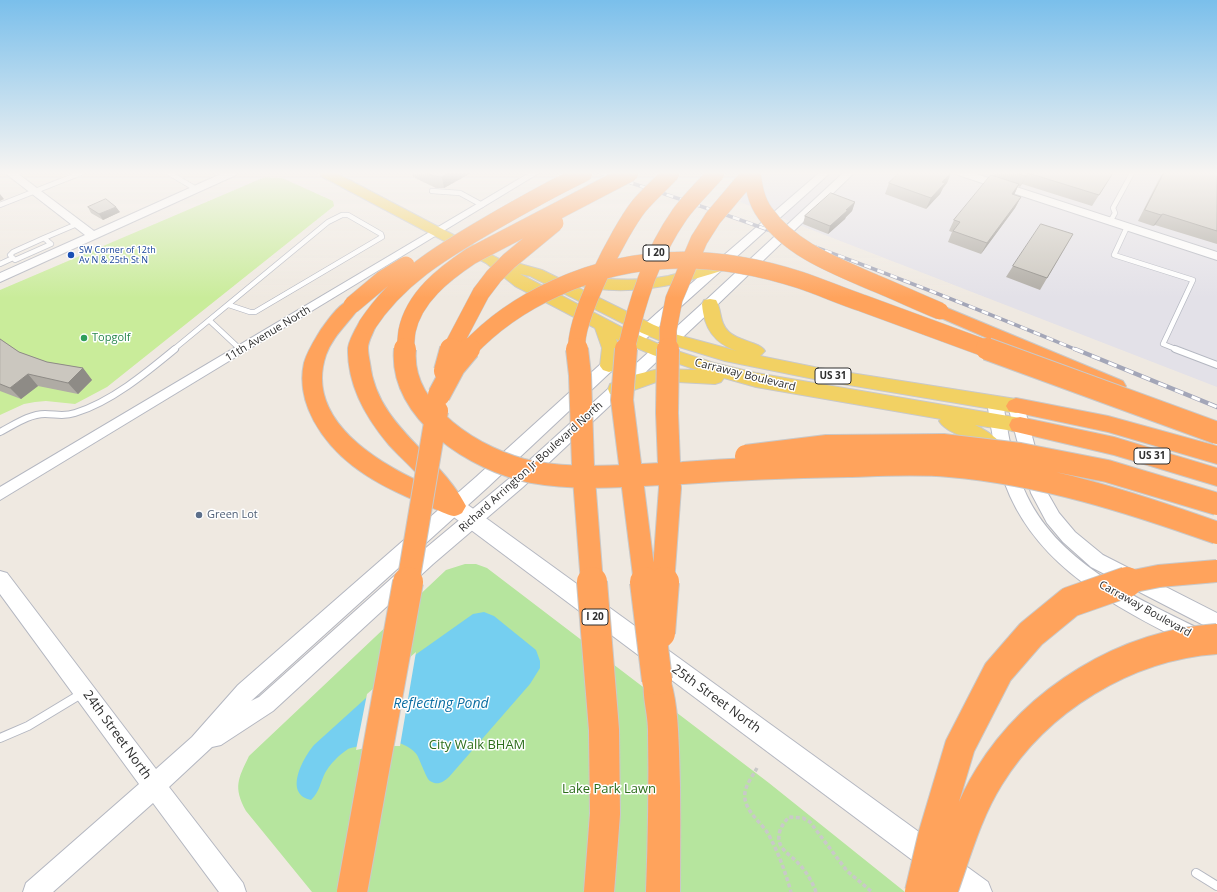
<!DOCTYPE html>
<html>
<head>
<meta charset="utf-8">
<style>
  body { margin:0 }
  canvas { display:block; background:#efe9e1 }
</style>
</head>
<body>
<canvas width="1217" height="892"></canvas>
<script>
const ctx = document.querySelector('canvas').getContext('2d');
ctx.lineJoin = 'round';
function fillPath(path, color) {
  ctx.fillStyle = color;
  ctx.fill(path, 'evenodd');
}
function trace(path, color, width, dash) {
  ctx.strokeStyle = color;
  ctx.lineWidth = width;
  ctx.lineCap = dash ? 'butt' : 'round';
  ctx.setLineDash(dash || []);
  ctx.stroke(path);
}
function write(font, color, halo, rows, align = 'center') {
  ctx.font = font + ' "Open Sans",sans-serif';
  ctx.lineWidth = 3;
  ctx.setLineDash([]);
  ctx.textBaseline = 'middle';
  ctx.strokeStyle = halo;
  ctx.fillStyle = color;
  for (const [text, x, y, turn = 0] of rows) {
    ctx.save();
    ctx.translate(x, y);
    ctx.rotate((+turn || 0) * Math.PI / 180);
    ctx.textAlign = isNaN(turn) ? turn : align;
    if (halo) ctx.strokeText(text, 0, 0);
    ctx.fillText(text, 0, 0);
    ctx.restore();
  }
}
fillPath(new Path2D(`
  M757,173H1217V387L740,202Z`), '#e3e1e8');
fillPath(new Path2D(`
  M465,564H476L487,568L769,783L905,892H312L246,811C233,787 238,779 249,756L446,570Z`), '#b6e59e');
fillPath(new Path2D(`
  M265,177L282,178L333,201L334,206L107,387L75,404L46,401L35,402L24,404L0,415V290Z`), '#c9ec9a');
fillPath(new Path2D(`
  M484,612L494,616L536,650L540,661V668L530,684L449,777C443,782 438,786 430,781C427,780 420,760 417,755C415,751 407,746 402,744C395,741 355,746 348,749C339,755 330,764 325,773C320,783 320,791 311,800C283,794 303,758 314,745L408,660L473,614Z`), '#75cff0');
fillPath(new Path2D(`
  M416,652L400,746H375L356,750L367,694Z`), '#efe9e1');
const serviceFar2 = new Path2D(`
  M169,173L196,189
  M432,191L460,193L482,205
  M0,205L81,173
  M1110,222L1115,213L1113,208L1132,173
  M1127,227L1114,255L1193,280L1163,344L1178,350
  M44,238L51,244L15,260L10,255L13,252Z
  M44,238L77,224
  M0,264L13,258
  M210,321L241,350
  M173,350L328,222L342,215H348L381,234L382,237L255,312H250L229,305`);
const serviceFar1 = new Path2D(`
  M240,349L241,350
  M1175,349L1217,365
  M0,432C14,425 29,414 45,414C56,414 64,417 75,413C111,402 146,373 175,349`);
const service = new Path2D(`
  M0,738L28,726L81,694
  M1196,873L1217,886`);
const minor = new Path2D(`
  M529,173H539L0,500V487Z`);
const tertiary = new Path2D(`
  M5,173H17L94,231L223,173H237L236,175L0,282V273L85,235Z
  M819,173H830L667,319L488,487L251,701L259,697L421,552L511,477L705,301L843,173H854L715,307L523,487L433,564L273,711L221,745L212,747L169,787L243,883L246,892H219L153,803L53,892H23L26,883L139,784L0,594V571L7,573L156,769L192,737L238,685L476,477L657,313Z
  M957,173H973L1217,252V260L958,175Z
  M995,396L1000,398L1003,402C1008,434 1013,467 1027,496C1061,566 1141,600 1206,632L1209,639L1206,646L1199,649L1192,646C1121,609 1045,573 1010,496C997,467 992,434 987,402L990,398Z
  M1016,400L1021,402L1024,406L1047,492L1059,513L1075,532L1103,555L1217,613V632L1091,567L1063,542L1047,523L1031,493L1008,406L1011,402Z`);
const secondary = new Path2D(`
  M454,498L461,500L988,882L992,892H955L447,512L444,506L447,500Z`);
const primary = new Path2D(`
  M319,173H336L503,261L506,260L542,270L654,325L678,335L737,351C714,343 704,328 702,304L704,300L710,299L716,300C722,310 719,323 729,332C738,341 760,342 765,351L760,356L819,368L1016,399L1023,401L1026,406L1023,411L1016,413L819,380L725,361L666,343L642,333L530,276L520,274L623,328L665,347L714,363L756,373L1020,418L1027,420L1030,425L1027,430L1020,432L975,425C990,432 1004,443 1012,458L1009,464C1005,465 1002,466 997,464C991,462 979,446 971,441C961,435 945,431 939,421L941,419L756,387L724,378L721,382L715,384L659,381L617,396L610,394L608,389L610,384L634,375L659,369L697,370L653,355L616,339C620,349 621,361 615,370L609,372L603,370L600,366L602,348L595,328L515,286L486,263L321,176Z
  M718,262L724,264L726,267L724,270C675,286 624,298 573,284L571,281L573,278L579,276C609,280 638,282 668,276C685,272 701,267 718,262Z`);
const motorway = new Path2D(`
  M352,299L358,301L361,305C350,322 333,335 326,355C304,420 378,463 427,485C415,470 401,458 389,445C366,418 347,384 348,348C349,340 356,328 360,321L367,319L374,321L376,325C374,332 368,341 368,348C368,353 369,358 370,363C377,427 439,453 466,506L462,513C460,514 456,516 454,516C446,515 423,503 414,500C393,491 371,480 353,466C323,443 295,403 304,363C307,352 314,341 320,331C328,320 339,303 352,299Z
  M940,305L1123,381L1126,386L1123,391L1116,393L1109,391L934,315L931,311L934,307Z
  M1016,398L1108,416L1217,446V464L1108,432L1009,411L1006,406L1009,401Z
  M1020,417L1114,437L1217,468V486L1114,455L1012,431L1009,425L1012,419Z
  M657,666L667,670C677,695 678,725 679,751C681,798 680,845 680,892H646C648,838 649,784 648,730C648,710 639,689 647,670Z`);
trace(serviceFar2, '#b4b7c1', 6);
trace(serviceFar1, '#b4b7c1', 8);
trace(service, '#b4b7c1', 10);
trace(minor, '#b4b7c1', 2);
trace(tertiary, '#b4b7c1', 2);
trace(secondary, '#b4b7c1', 2);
trace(primary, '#c9c9c9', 2);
trace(motorway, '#c9c9c9', 2);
trace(new Path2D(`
  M757,768C752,777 743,788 745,799C747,812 760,822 767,832C778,851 785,871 791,892
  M816,892C812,881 806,871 798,863C794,858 788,855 784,850C774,839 780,826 789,817L803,818L810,822L847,871L872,892`), '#c9c9c9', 3.5, [4, 2.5]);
trace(serviceFar2, '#fff', 4.5);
trace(serviceFar1, '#fff', 6);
trace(service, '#fff', 8);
fillPath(minor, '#fff');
fillPath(tertiary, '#fff');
fillPath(secondary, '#fff');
fillPath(primary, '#f2d163');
fillPath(motorway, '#ffa35c');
const railFar1 = new Path2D(`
  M600,173C762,224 920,285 1077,350`);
const rail = new Path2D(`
  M1075,349L1217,407`);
trace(railFar1, '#a3a6b8', 3.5);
trace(rail, '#a3a6b8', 4.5);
trace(railFar1, '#fff', 2.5, [7]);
trace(rail, '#fff', 3, [9]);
const motorwayBridgeFar2 = new Path2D(`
  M752,173C754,187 756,201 765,213C791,250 836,266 875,283C897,292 918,302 940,311
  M352,305L383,279L406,265
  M367,325C398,278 440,253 488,225C519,207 551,189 584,173
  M405,350C406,344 406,337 407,331C414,297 444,274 471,256L630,173
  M451,350L481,293L494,276L509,261L555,223
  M468,350C493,323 523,303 556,288C636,251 717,253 800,280C821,287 841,296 862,303C905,319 947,334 990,350
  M577,350C573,320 620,230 639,206C649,194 661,184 671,173
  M626,350C637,302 651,255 680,214C690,200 704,187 716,173
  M668,350V330L674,299L699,240L713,218L751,173`);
const motorwayBridgeFar1 = new Path2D(`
  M405,349C399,413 477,461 532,472C582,481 633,475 683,473C738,469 793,467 848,466C882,465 916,463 950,466C1042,474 1130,502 1217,533
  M577,349L580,375L583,466L592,583
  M626,349L622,400L645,583
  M987,349L1217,433
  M445,371L451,349
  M439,395L454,367L469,349
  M746,456L827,446L943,445L1020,454L1107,471L1217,504
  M408,583L437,411
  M663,583L670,488L667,413L668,349
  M1124,583L1159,576L1217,571`);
const motorwayBridge = new Path2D(`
  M592,582L604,730L605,814L599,892
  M645,582L657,680
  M660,633L664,582
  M352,892L408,582
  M920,892L934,833L960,746L998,672L1031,634L1070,602L1127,582
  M942,892C956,853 967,812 989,777C1037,699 1126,645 1217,639`);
trace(motorwayBridgeFar2, '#c9c9c9', 18, []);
trace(motorwayBridgeFar1, '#c9c9c9', 24, []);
trace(motorwayBridge, '#c9c9c9', 32, []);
trace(motorwayBridgeFar2, '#ffa35c', 17);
trace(motorwayBridgeFar1, '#ffa35c', 22);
trace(motorwayBridge, '#ffa35c', 30);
fillPath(new Path2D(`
  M412,173H471L444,188H436L413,177Z
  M951,173L947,183L943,188L940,194L926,209L885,194L889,183Z
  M988,173H1113L1092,206L1022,184L1020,187L1018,186L1014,195L1021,197L1015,208L981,254L948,242L952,232L949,231L954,220L994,175Z
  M1162,173H1217V244L1155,225L1153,226L1138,221Z
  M855,202L852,211L846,217L845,219L828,234L803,224L805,216Z
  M88,207L120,212L103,220L91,213Z
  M1073,234L1040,290L1006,277L1013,266Z
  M0,339L19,352L47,362L83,368L92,380L78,394L38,386L21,399L0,391Z`), '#afaba4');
fillPath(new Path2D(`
  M449,173H471L444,188L442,177Z
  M951,173L947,183L943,188L940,194L926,209L931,198L942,182Z
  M1028,173L1022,184L1020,187L1026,176Z
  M1019,184L1014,195L1012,194Z
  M0,194L4,199L0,201Z
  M1021,197L1015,208L981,254L987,243Z
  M855,202L852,211L846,217L845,219L828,234L830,226Z
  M116,207L120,212L103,220L99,214Z
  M1163,214L1155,225L1153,226L1161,215Z
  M83,368L92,380L78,394L68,383Z
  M28,374L38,386L21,399L10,388Z`), '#8e8b86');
const building = new Path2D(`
  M427,173H449L442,177L434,176Z
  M899,173H951L942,182L945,183L931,198L889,183Z
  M1017,173H1113L1099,195L1028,173L1026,176Z
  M1164,173H1217V231L1163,214L1161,215L1145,210Z
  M991,175L1019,184L1012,194L1021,197L987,243L953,231L960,222L954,220Z
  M831,193L855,202L846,210H848L830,226L805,216Z
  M106,199L116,207L99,214L88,207Z
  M1041,224L1073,234L1047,278L1013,266Z
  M0,339L19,352L47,362L83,368L68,383L28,374L10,388L0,384Z`);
fillPath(building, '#cbc7bf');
trace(building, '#8e8b86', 1);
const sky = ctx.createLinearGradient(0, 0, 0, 298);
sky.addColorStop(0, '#7abfeb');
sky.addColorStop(0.58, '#f8f5f2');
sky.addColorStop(1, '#f8f5f200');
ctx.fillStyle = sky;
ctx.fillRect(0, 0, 1217, 298);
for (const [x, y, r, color] of [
  [71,255,4,"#1a4fb4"],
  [84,338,4,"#2e9e5b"],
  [199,515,4,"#5c6f8a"]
]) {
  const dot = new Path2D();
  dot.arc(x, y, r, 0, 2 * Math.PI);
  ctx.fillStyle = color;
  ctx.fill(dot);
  trace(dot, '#fff', 1.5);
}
write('9px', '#164399', '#fff', [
  ["SW Corner of 12th",79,250],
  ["Av N & 25th St N",79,260]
], 'left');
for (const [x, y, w] of [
  [656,253,26],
  [833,376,36],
  [1152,456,36],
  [595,617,26]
]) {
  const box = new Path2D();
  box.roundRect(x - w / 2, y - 8, w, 16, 3);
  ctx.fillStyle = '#fff';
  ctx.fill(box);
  trace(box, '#2e2e2e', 1);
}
write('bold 10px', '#2e2e2e', null, [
  ["I 20",656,253],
  ["US 31",833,376],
  ["US 31",1152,456],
  ["I 20",595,617]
]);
write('11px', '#2e2e2e', '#fff', [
  ["11th Avenue North",268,334,-31],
  ["Carraway Boulevard",745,375,14],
  ["Richard Arrington Jr Boulevard North",531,467,-42],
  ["Carraway Boulevard",1145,609,29]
]);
write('11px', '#27864d', '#fff', [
  ["Topgolf",92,338]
], 'left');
write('11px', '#4e5e75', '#fff', [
  ["Green Lot",207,515]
], 'left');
write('13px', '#2e2e2e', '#fff', [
  ["25th Street North",716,699,36],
  ["24th Street North",117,735,54]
]);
write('13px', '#2c6e1b', '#fff', [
  ["City Walk BHAM",477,745],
  ["Lake Park Lawn",609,789]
]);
write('italic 14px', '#0d6fa3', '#fff', [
  ["Reflecting Pond",441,704]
]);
</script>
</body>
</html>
